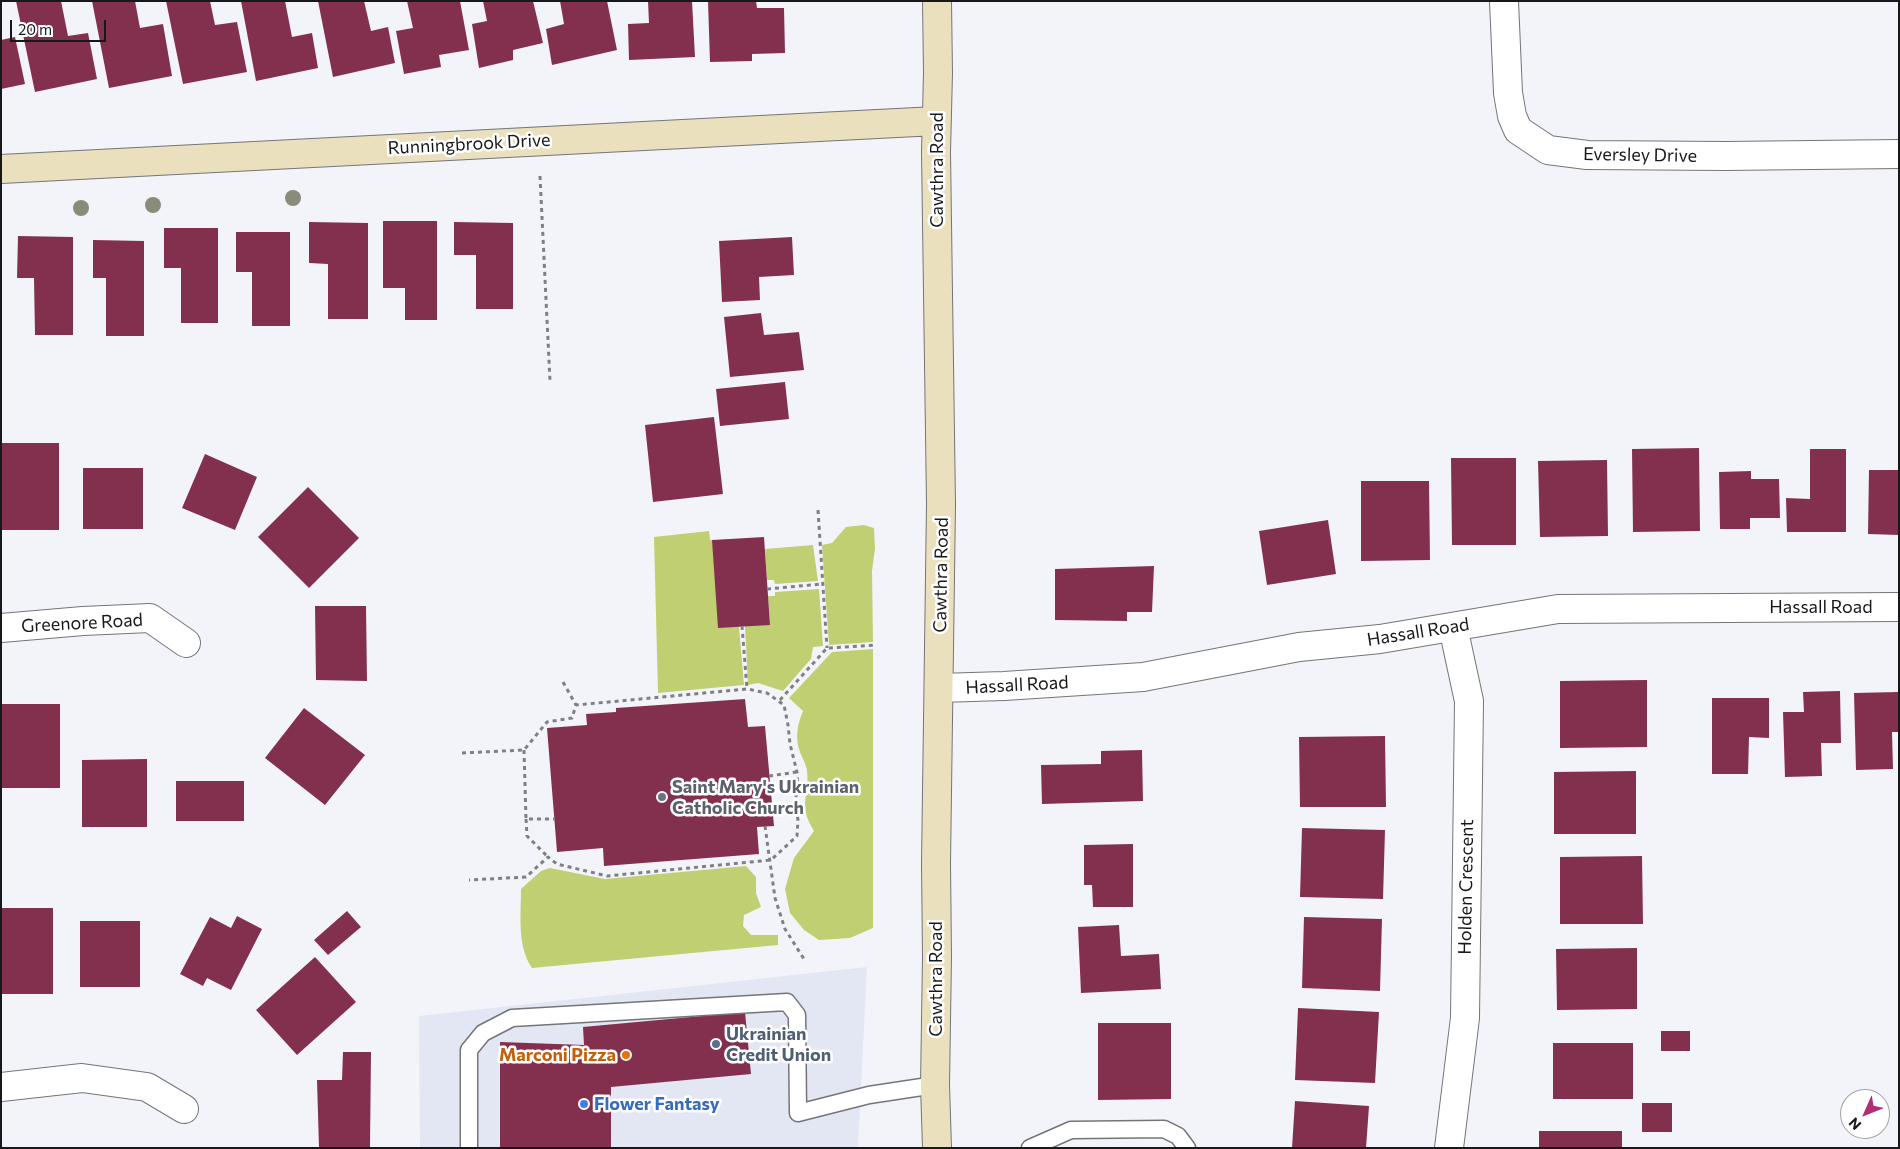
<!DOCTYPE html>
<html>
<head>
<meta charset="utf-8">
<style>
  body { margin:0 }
  #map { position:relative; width:1900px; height:1149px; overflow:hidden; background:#f3f4fa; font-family:Commissioner,sans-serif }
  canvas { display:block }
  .frame { position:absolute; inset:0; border:2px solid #17181a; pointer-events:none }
  .north { position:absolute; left:1840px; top:1089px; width:50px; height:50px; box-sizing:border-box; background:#fff; border:1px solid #a2a3a3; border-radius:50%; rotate:226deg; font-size:14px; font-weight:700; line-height:20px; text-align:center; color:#17181a }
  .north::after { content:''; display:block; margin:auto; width:18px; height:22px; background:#b12d76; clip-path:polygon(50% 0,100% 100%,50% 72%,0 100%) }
  .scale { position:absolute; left:10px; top:20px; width:96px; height:22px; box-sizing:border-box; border:2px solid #17181a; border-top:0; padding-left:6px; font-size:15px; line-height:18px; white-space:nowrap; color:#17181a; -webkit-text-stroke:4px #fff; paint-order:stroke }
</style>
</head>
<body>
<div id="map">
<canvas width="1900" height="1149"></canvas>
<div class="frame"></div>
<div class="north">N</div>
<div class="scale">20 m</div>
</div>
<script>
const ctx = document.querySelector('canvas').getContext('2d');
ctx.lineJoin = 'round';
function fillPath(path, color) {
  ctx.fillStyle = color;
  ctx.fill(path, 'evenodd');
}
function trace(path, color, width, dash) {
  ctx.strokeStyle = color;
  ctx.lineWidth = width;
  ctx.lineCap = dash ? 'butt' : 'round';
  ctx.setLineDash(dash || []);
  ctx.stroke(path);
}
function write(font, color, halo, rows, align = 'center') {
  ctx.font = font + ' Commissioner,sans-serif';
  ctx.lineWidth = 5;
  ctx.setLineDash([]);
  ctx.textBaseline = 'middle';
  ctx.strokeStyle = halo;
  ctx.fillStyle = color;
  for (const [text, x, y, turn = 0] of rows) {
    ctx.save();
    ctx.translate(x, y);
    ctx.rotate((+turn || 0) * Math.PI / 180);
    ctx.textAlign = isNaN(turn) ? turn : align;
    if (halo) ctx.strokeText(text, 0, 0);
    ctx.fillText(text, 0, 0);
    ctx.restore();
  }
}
fillPath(new Path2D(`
  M867,967L858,1148H420L419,1016Z`), '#e3e7f3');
fillPath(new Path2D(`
  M864,525L874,528L875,549L872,571L873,642L829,645L822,545L832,543L846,527Z
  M709,531L710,540H712L739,627L744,685L658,693L654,537Z
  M813,545L818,581L775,584L774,580H767L765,549Z
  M819,589L823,646L813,647L811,659L783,691L758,683L748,685L745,626L770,624L768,596H775V592Z
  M873,649V928L850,938L819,940L804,930L790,913L785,889L794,858L814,831C797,803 810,798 807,771C806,763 801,756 799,749C795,736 798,723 803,711L789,698L832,652Z
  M746,866L756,877V893L761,907L744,915L743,926L751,935H778V945L532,968C517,946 521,915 521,889L541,871L550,868L605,879Z`), '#c0cf72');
fillPath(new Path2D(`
  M16,1H61L68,36L88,33L97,79L35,92Z
  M92,1H135L140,28L163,24L172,76L109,88Z
  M166,1H210L215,25L237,22L247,72L183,84Z
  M241,1H285L292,37L312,33L318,68L256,81Z
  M318,1H364L371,31L388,27L395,63L333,77Z
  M407,1H460L469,50L439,55L441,67L404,74L396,31L413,28Z
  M483,1H533L543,43L513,50V60L479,68L472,24L487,21Z
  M560,1H607L617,50L552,65L546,29L564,24Z
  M648,1H692L695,57L629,60L628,24L649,23Z
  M708,1H756L757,8H784L785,53L752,54V61L710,62Z
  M15,37L25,84L1,89V40Z
  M383,221H437V320H405V288H383Z
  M309,222L368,223V319H328V264L309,263Z
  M454,222L513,223V309H476V255H454Z
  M164,228H218V323H181V268H164Z
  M236,232H290V326H252V272H236Z
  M18,236L73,237V335H35L34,278H17Z
  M792,237L794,275L759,277L760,300L722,302L719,241Z
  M93,240L144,241V336H106V278H93Z
  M761,313L764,335L799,332L804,370L730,377L724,317Z
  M785,382L789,419L720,426L716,389Z
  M714,417L723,494L653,502L645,425Z
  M1,443H59V530H1Z
  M1699,448L1700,531L1633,532L1632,449Z
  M1810,449H1846V532H1787L1786,498L1810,499Z
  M205,454L257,477L235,530L182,508Z
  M1451,458H1516V545H1452Z
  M1607,460L1608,536L1540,537L1538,461Z
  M83,468H143V529H83Z
  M1869,470H1899V535L1868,534Z
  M1751,471V479H1779L1780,518H1750V529H1720L1719,472Z
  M1361,481H1429L1430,560L1361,561Z
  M308,487L359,538L309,588L258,537Z
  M1328,520L1336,574L1267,585L1259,531Z
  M764,537L770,625L718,628L712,540Z
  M1154,566L1152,612H1127V621L1055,620V569Z
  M315,606H366L367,681L316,680Z
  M1647,680V747L1560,748V681Z
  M1840,691L1841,743H1821L1822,776L1785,777L1783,712H1804L1803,692Z
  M1899,692V732H1892L1893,769L1856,770L1854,693Z
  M1712,698H1769V738L1749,737L1748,774H1712Z
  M745,699L748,727L765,726L774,826L757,827L759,854L604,866L603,848L557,852L547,728L587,725L586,714L616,712V708Z
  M1,704H60V788H1Z
  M304,708L365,755L325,805L265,758Z
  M1385,736L1386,807H1300L1299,737Z
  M1142,750L1143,801L1042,804L1041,765L1101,764V751Z
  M147,759V827H82V760Z
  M1636,771V834H1554V772Z
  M176,781H244V821H176Z
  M1302,828L1385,830L1383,899L1300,897Z
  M1133,844V907H1093L1092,885H1084V845Z
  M1642,856L1643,924H1560V857Z
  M1,908H53V994H1Z
  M347,911L361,927L328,955L314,940Z
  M237,916L262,929L231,990L207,978L203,986L180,974L210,917L231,928Z
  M1304,917L1382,919L1380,991L1302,988Z
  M80,921H140V987H80Z
  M1119,925L1121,956L1159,954L1161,989L1081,993L1078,927Z
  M1637,948V1009L1557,1010L1556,949Z
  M315,957L356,1002L297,1055L256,1010Z
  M1298,1008L1379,1012L1375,1083L1295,1080Z
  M745,1012L751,1074L611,1087V1148H500V1042L584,1045L583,1027Z
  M1098,1023H1171V1099L1098,1100Z
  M1661,1031H1690V1051H1661Z
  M1553,1043H1633V1099H1553Z
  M343,1052H371L370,1147L319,1148L317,1080H342Z
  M1295,1101L1369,1106L1366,1148H1292Z
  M1642,1103H1672V1132H1642Z
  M1539,1131H1622V1148H1539Z`), '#83304f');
const lane = new Path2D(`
  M469,1148V1050L483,1033L512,1018L787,1002L797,1015L798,1113L869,1095L935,1085
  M1030,1148L1071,1130L1164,1129L1178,1136L1187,1148`);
const street = new Path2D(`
  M1504,1L1508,93L1512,116L1518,130L1548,150L1587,155L1725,156L1899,154
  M1,628L83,621L150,618L186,643
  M940,688L1004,686L1143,677L1299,647L1380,639L1558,609L1899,607
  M1,1087L82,1078L147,1087L184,1109
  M1449,1148L1465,1018L1469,701L1453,627`);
const secondary = new Path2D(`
  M937,1L938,73L936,152L941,504L936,864L937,957L935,1085L937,1148
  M1,169L936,121`);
trace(lane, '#74757a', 19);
trace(street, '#74757a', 30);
trace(secondary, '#74757a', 30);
trace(new Path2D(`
  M540,176L550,381
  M818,510L827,648
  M767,589L822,584
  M742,626L747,689
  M563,682L576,705
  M780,700L827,648L876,645
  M524,750L526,819H555
  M462,753L524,750L547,722L572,718L576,705L747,689L767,693L784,705L788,725L790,744L797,772L798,790L795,799L798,820L797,836L771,860L607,876L557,864L548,857L526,877L469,880
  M769,776L797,772
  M526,819L527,836L548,857
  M765,826L775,898L785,929L804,959`), '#7f8084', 3, [4, 4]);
trace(lane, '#fff', 16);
trace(street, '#fff', 28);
trace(secondary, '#eae0bd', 28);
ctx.fillStyle = '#888c79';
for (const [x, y] of [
  [293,198],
  [153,205],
  [81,208]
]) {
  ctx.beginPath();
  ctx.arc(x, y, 8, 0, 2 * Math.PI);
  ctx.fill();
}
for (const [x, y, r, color] of [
  [662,797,5,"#6b7280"],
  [716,1044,5,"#5c6f8a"],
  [626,1055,5,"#e8710a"],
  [584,1104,5,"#3f7fe0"]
]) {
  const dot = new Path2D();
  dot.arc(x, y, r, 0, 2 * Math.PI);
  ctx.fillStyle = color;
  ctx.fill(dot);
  trace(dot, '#fff', 2);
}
write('18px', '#17181a', '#fff', [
  ["Runningbrook Drive",469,144,-3],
  ["Eversley Drive",1640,155,1],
  ["Cawthra Road",937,170,-90],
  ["Cawthra Road",941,575,-89],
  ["Hassall Road",1821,607],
  ["Greenore Road",82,623,-3],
  ["Hassall Road",1418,632,-9],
  ["Hassall Road",1017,685,-3],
  ["Holden Crescent",1466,887,-89],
  ["Cawthra Road",936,979,-90]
]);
write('bold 18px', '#5b616d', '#fff', [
  ["Saint Mary's Ukrainian",672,787],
  ["Catholic Church",672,808]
], 'left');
write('bold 18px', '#4e5e75', '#fff', [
  ["Ukrainian",726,1034],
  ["Credit Union",726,1055]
], 'left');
write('bold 18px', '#c56008', '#fff', [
  ["Marconi Pizza",616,1055]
], 'right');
write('bold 18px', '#366cbe', '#fff', [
  ["Flower Fantasy",594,1104]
], 'left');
</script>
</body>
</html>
